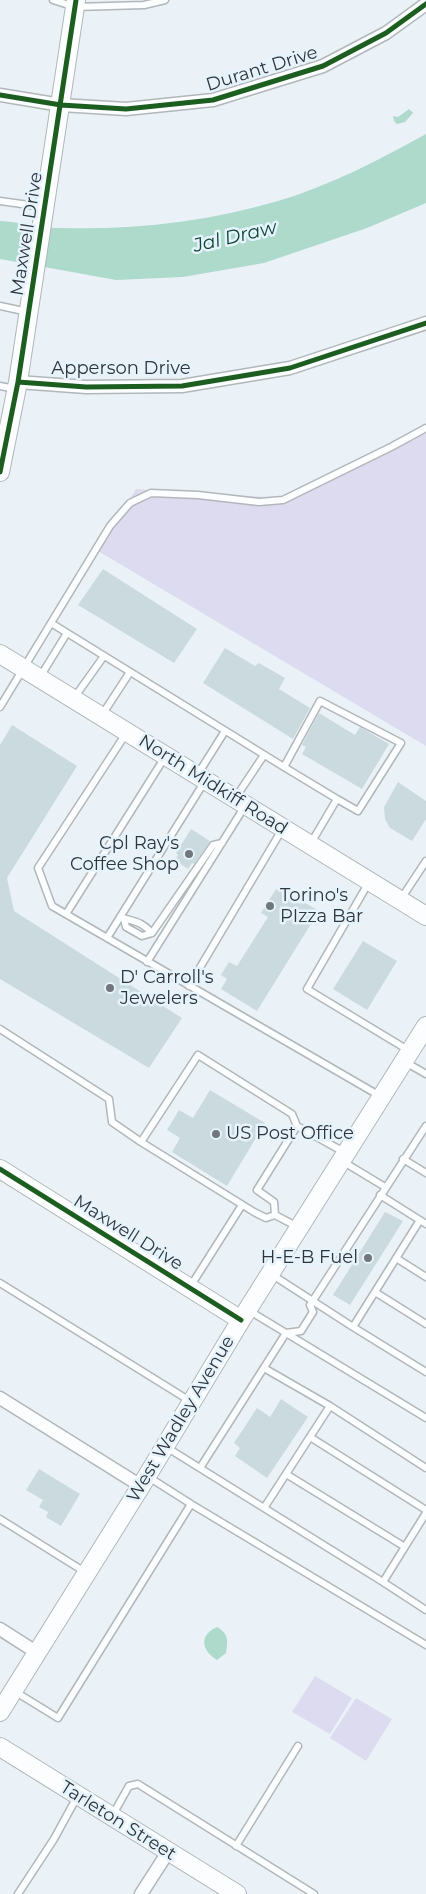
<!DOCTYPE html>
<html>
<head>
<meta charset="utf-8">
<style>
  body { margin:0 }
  canvas { display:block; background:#eaf2f7 }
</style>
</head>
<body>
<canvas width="426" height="1894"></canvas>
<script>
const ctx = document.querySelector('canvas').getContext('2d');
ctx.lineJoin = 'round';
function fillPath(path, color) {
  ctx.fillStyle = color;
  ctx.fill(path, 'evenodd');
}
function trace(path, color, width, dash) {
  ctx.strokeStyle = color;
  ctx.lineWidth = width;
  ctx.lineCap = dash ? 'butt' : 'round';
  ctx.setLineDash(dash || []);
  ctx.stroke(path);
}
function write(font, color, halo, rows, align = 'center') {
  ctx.font = font + ' Montserrat,sans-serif';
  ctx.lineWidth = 5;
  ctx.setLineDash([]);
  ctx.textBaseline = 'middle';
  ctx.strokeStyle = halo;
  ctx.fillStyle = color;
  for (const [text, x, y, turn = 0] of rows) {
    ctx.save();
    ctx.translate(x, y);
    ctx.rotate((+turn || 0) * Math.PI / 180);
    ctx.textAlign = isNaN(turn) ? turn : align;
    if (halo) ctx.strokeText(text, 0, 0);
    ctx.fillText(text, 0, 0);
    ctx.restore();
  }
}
fillPath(new Path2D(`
  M426,426V746L98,551L136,489L284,498Z
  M315,1676L352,1698L330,1734L292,1712Z
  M356,1698L392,1719L366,1761L330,1738Z`), '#dddbef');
fillPath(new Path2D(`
  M409,109L413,113L405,122L397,124L394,121L393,116L398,117Z
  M426,134V203L367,228L264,263L183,277L116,280L0,259V221C20,222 40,228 60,228C133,230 207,222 278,201C329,186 379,160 426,134Z
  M217,1627C229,1634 228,1641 226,1653L217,1660C201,1650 199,1635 217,1627Z`), '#aedacc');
fillPath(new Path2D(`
  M103,569L197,629L174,663L78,605Z
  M225,648L255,666L259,663L285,678L279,689L310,708L293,739L203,683Z
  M319,713L355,735L360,727L389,744L362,789L302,754L306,747L302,745Z
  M12,725L77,766L7,878L14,911L182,1018L149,1068L0,979V745Z
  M398,782L426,801V819L412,841L390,828L385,819L384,807Z
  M191,829L210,841L194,864L192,863L188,869L175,860L178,855L176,853Z
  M276,889L300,904L302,901L319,911L257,1011L221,989L227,979L221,975L229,962L237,966L268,917L261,913Z
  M363,941L397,961L367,1010L333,989Z
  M210,1090L265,1123L227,1186L172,1152L180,1138L167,1130L179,1110L193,1118Z
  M385,1212L403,1221L350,1305L333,1295Z
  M281,1399L308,1417L267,1478L235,1456L240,1448L234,1443L257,1408L270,1417Z
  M39,1469L80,1494L61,1526L46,1517L48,1512L39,1507L43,1500L26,1490Z`), '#cadade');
const lane = new Path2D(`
  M53,0L75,7L144,5L165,0
  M0,201L43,207
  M0,306L28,312
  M0,386L15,389
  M51,623L110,526L130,503L151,493L198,495L259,502L283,500L391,447L426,428
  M40,677L67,633
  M74,698L104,656
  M0,707L51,623L284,767
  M102,715L130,672
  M127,732L38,868L52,906L380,1096
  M198,774L225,731
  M236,797L264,755
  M311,843L337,799L358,811L401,743L320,701L284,767L337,799
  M369,882L307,989L408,1050
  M401,899L426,861
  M66,914L165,757
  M120,917C135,922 141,921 152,933L213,845L222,843
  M124,919L126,927L142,936L152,933
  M107,938L205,781
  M147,962L245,806
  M189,986L283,828
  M0,1029L109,1099L112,1122L141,1142L198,1055L292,1114L297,1126L344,1152
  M405,1062L426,1074
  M297,1126L257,1190L274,1202L275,1215L298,1227
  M141,1142L254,1212L266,1218L275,1215
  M403,1159L426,1173
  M342,1161L385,1187
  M380,1195L426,1224
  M396,1258L426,1277
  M271,1274L353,1327L420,1220
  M0,1283L190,1401
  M190,1287L242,1205
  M375,1292L426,1324
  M248,1310L426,1418
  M353,1327L426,1372
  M264,1368L330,1406L264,1508
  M330,1406L426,1468
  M310,1437L426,1510
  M166,1447L383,1582L426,1513
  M200,1468L286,1333L301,1331L313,1312L310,1305L426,1126
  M286,1474L405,1547
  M191,1504L426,1645
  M0,1519L85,1572
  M383,1582L426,1610
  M14,1691L58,1718L191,1504L147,1476
  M112,1816L129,1786L138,1784L314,1894
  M236,1846L298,1746
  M18,1894L54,1839L77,1797`);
const street = new Path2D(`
  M0,95L61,105L126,109L213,100L323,66L386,33L426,4
  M18,382L86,387L182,386L290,368L426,323
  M0,1398L141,1486
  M0,1629L36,1652
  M141,1894L168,1852`);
const secondary = new Path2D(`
  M0,472L18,382L76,0
  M0,654L426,916
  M0,1169L241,1320
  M0,1712L141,1486L241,1320L426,1026
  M0,1747L237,1894`);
trace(lane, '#b1b7ba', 9);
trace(street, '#b1b7ba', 15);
trace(secondary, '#b1b7ba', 20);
trace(lane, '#fcfdfe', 6);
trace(street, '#fcfdfe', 12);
trace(secondary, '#fcfdfe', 18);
trace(new Path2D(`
  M0,95L61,105L126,109L213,100L323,66L386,33L426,4
  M18,382L86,387L182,386L290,368L426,323
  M0,472L18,382L76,0
  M0,1169L241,1320`), '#1b5e20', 5);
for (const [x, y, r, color] of [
  [189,854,5,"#71777c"],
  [270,906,5,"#71777c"],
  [110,988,5,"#71777c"],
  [216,1134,5,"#71777c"],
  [368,1258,5,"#71777c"]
]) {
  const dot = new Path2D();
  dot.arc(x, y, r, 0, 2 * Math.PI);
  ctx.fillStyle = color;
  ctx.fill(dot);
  trace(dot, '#e5f3fc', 2);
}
write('18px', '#303539', '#e5f3fc', [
  ["Durant Drive",262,69,-17],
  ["Maxwell Drive",27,234,-81],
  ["Apperson Drive",121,369],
  ["North Midkiff Road",213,785,32],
  ["Maxwell Drive",128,1233,32],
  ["West Wadley Avenue",181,1419,-59],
  ["Tarleton Street",118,1821,32]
]);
write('18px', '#303539', '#e5f3fc', [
  ["Cpl Ray's",179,844,"right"],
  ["Coffee Shop",179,865,"right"],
  ["Torino's",280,896],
  ["PIzza Bar",280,917],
  ["D' Carroll's",120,978],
  ["Jewelers",120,999],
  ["US Post Office",226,1134],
  ["H-E-B Fuel",358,1258,"right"]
], 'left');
write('italic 19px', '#124435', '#e5f3fc', [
  ["Jal Draw",235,237,-13]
]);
</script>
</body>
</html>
